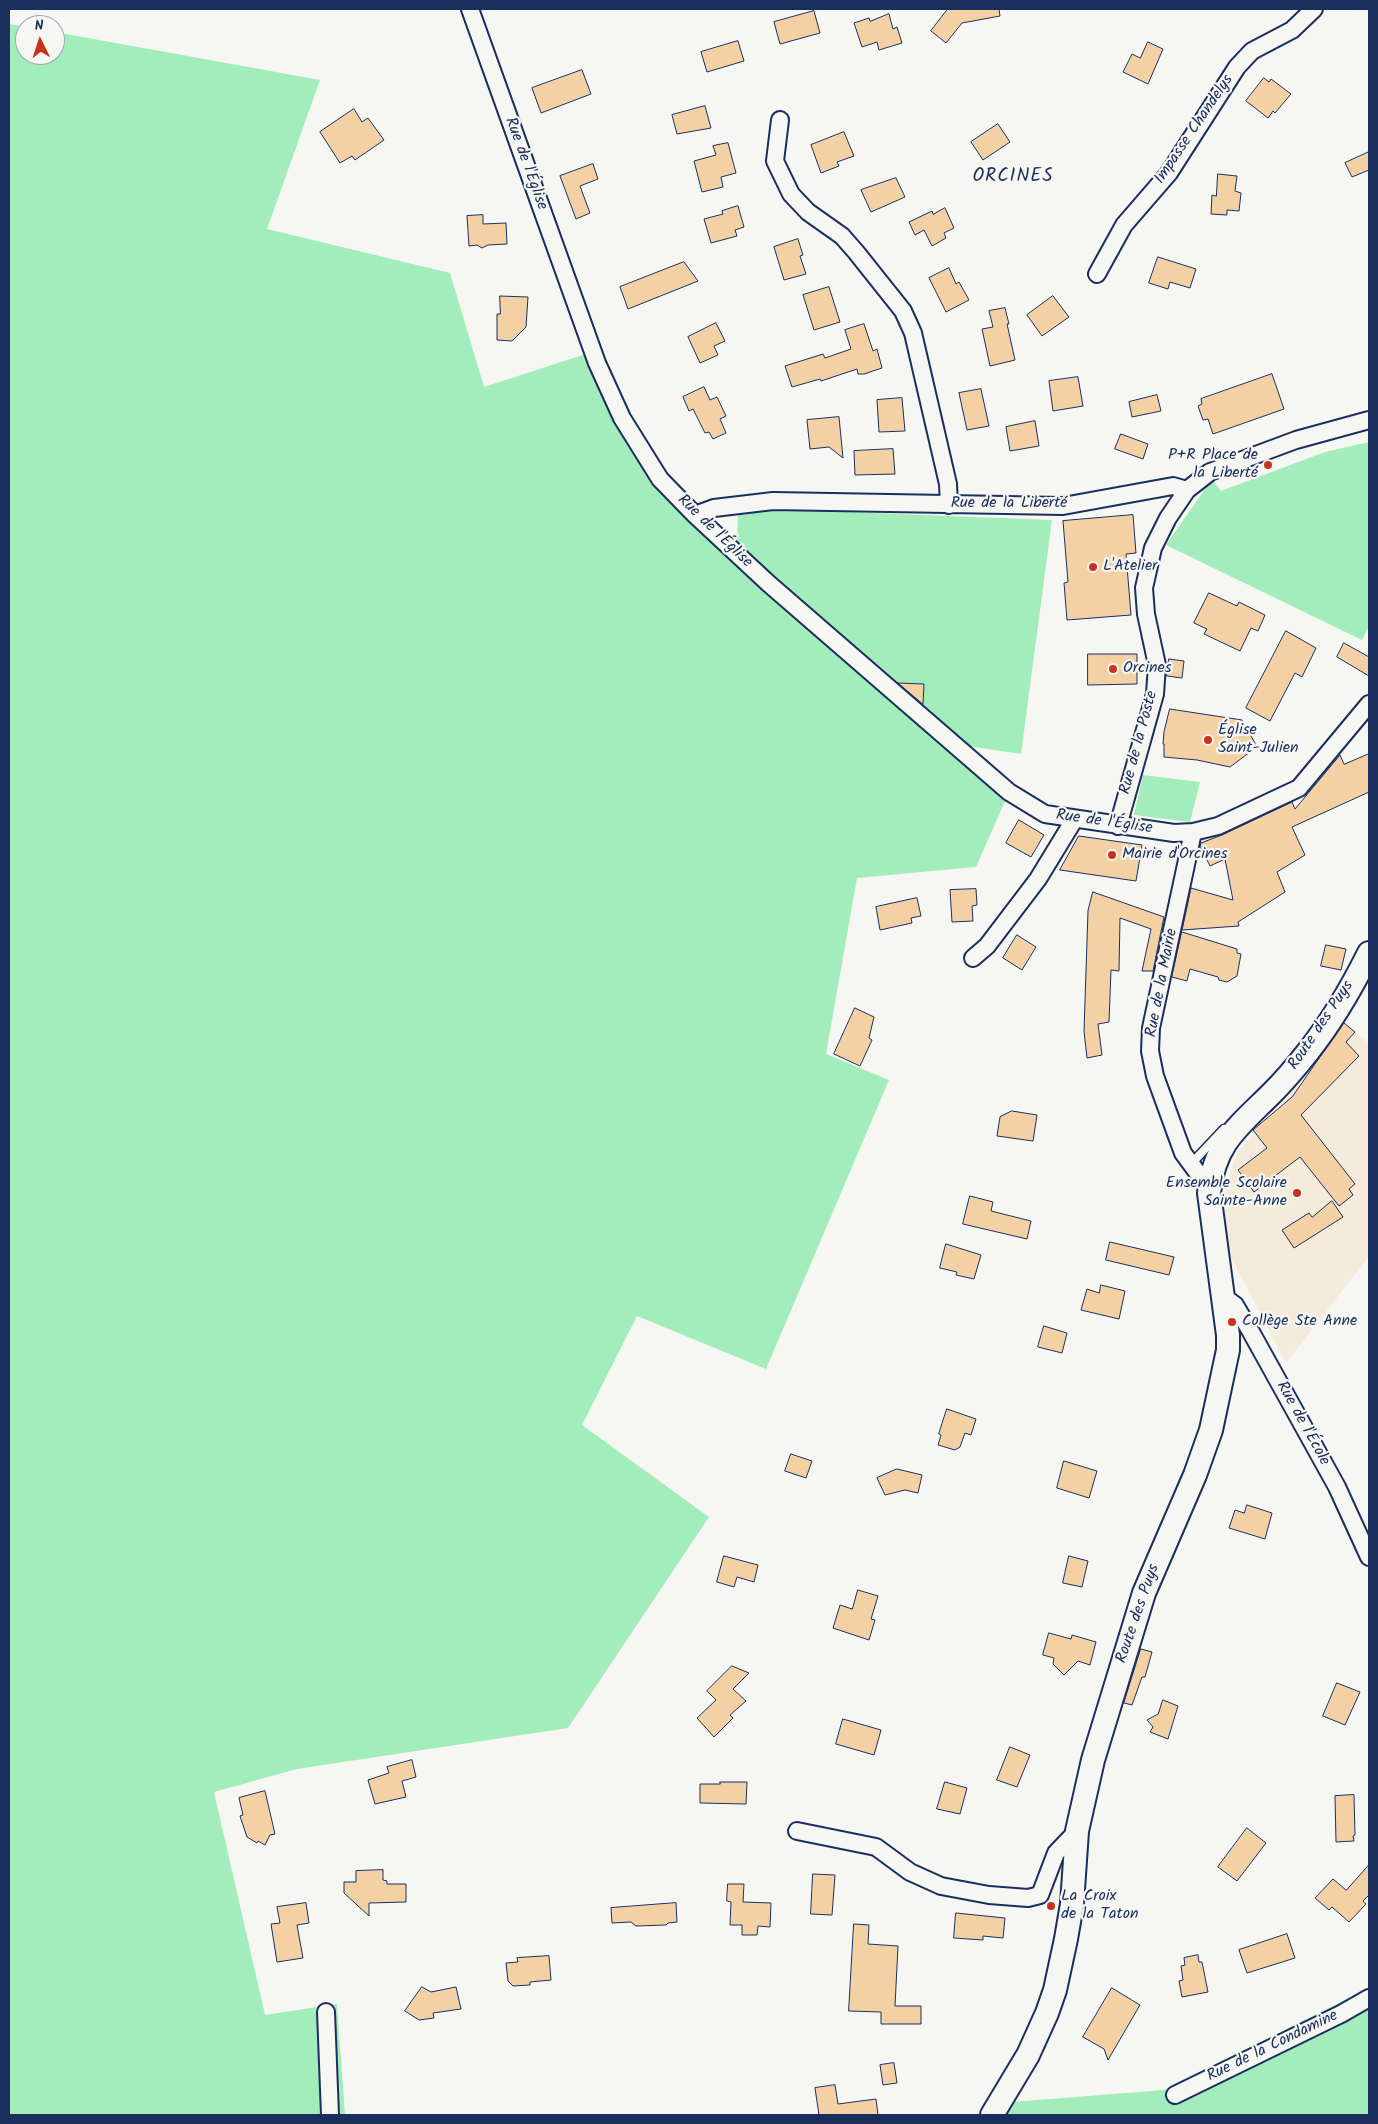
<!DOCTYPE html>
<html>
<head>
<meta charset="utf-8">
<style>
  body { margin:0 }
  #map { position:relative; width:1378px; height:2124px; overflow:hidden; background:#f6f6f2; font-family:Kalam,sans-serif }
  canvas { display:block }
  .frame { position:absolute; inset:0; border:10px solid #1b2f5e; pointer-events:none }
  .north { position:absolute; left:15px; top:15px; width:50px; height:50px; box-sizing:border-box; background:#f6f6f2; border:1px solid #9ea6b7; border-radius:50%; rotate:356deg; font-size:14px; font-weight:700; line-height:20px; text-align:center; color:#1b2f5e }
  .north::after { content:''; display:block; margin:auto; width:18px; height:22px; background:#c8321e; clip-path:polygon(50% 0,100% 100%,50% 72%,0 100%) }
</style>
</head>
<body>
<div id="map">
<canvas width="1378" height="2124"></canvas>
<div class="frame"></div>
<div class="north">N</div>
</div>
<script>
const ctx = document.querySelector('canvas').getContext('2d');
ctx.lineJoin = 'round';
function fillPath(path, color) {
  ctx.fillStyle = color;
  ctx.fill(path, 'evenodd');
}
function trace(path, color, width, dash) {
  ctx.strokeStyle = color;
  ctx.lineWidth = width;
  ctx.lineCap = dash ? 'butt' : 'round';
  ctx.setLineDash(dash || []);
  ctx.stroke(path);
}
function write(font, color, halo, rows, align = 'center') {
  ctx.font = font + ' Kalam,sans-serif';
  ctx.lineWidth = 4.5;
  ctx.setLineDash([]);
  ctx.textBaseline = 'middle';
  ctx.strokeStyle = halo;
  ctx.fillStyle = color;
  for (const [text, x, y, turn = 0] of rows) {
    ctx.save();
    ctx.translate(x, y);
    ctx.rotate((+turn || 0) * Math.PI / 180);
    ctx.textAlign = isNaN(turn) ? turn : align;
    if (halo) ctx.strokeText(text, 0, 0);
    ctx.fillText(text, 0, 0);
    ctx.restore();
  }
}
fillPath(new Path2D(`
  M1341,1021L1369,1043V1259H1367L1286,1363L1230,1255L1223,1204L1227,1182L1237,1153L1307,1077Z`), '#f5ebdb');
fillPath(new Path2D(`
  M9,24L25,27V55H55V32L320,80L267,229L450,273L484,387L592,352L660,479L1009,792L976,867L857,878L826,1054L889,1080L766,1369L637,1316L582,1425L709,1517L568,1728L297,1769L214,1792L265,2015L337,2004L345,2115H9Z
  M1369,442V626L1362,640L1166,545L1212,479L1221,491L1325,452Z
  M770,509L1052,520L1021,754L961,745L737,544L738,514Z
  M1143,775L1200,782L1190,822L1134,815Z
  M1369,1988V2115H992L1012,2102L1164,2090Z`), '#a3edbc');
const building = new Path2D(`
  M948,9H999L1000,16L962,23L946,43L931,31Z
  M814,11L820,33L780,44L774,22Z
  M889,14L893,29L897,27L902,43L879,50L877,42L862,47L854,23L869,18L870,21Z
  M738,41L744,61L707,72L701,52Z
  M1148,42L1163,49L1148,84L1123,72L1132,54L1140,58Z
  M582,70L591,94L541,113L532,88Z
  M1264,78L1269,82L1271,79L1291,94L1275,113L1273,111L1268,118L1246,101Z
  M705,106L711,128L677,134L672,115Z
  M354,109L362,122L368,118L384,140L355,160L352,156L340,163L320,132Z
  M998,124L1010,142L983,160L971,142Z
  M844,132L854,156L837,162L839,166L821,173L811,145Z
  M728,143L736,173L721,177L723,187L702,192L694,161L716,155L713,146Z
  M1369,152V170L1352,177L1345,163Z
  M593,164L598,179L580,186L590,213L576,219L560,176Z
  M1218,174L1237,176L1235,191L1241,193L1239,211L1227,210V215L1211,214L1212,195L1216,196Z
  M896,178L905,197L871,212L861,190Z
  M738,206L744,227L735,230L737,236L711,243L704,219L723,214L722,211Z
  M945,208L954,228L944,233L946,238L932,246L924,230L915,235L909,222L932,211L933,214Z
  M483,215V224L506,223L507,244L488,245L482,248L477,245L469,246L467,216Z
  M798,239L803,255L800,256L806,274L784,280L774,247Z
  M1158,257L1196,269L1190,288L1170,282L1168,289L1149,283Z
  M684,262L698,281L628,309L620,287Z
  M949,268L956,284L959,282L969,300L946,312L929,278Z
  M829,287L840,322L814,330L803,295Z
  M500,296L528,297L526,327L512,341L497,340V314H500Z
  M1053,296L1069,317L1042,336L1027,315Z
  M1005,308L1009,324H1007L1015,360L990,366L982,329L993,327L989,311Z
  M716,323L725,341L714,346L718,355L700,363L688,337Z
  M864,324L873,351L877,349L882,368L864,374H858L857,369L821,381L820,379L792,387L785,366L823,354L825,358L851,349L845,330Z
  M1272,374L1284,409L1213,434L1208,419L1203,420L1198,406L1202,404L1201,399Z
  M1078,377L1083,406L1053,411L1049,381Z
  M704,387L710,400L717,397L726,416L720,419L726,433L713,439L709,432L705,433L693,409L689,411L683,397Z
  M981,389L989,426L967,430L959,393Z
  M1157,395L1161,411L1132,417L1129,402Z
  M902,398L905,431L879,432L877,400Z
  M839,417L843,458L829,447L810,449L807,420Z
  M1035,421L1039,446L1010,451L1006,427Z
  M1121,434L1148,444L1143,459L1115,449Z
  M893,449L895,474L855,475L854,451Z
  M1133,515L1136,553L1126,554L1131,615L1067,620L1064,583L1068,582L1063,521Z
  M1209,593L1237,606L1239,602L1265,615L1258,631L1251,628L1240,651L1204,634L1207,629L1194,623Z
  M1286,631L1316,648L1302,677L1295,673L1270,721L1246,708Z
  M1344,643L1369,657V676L1337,657Z
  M1088,654H1137V684L1088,685Z
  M1169,659L1184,661L1182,678L1167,676Z
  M898,683L924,684L923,704Z
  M1170,709L1242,720L1255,743L1254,749L1230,767L1197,760L1164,757V744H1163L1164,732Z
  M1369,754V792L1292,827L1305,855L1277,872L1285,892L1238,922L1239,926L1182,930L1191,888L1233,900L1225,859L1210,866L1200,846L1201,843L1222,835L1292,802L1295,809L1340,755L1344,764Z
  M1019,820L1044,835L1031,857L1006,843Z
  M1079,836L1142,845L1136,881L1060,870Z
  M976,889L977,905L972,906L973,921L952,922L950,890Z
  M1093,892L1164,917L1153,971H1142L1151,929L1120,918L1119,971L1111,970L1109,1022L1098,1024L1102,1055L1087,1058L1084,1031L1088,911Z
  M917,898L921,916L911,918L912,923L880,930L876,907Z
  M1182,932L1237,949V953L1241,954L1237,976L1227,982L1219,980L1218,977L1190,969L1187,981L1172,977Z
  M1017,935L1036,947L1022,970L1003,958Z
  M1326,945L1346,949L1341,970L1321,966Z
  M855,1008L874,1017L869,1038L872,1040L860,1066L834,1054Z
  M1344,1023L1355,1032L1346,1042L1359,1056L1301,1115L1355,1184L1349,1189L1353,1195L1339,1206L1300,1157L1254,1192L1238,1170L1267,1148L1253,1130L1292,1097Z
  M1012,1111L1037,1115L1033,1141L997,1136L1000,1117Z
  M970,1196L993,1202L991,1211L1031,1221L1027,1239L963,1224Z
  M1332,1201L1343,1217L1294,1248L1282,1230L1309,1213L1312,1217Z
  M1110,1242L1174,1257L1169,1275L1106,1260Z
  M946,1244L981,1255L974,1279L956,1275L957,1272L940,1268Z
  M1101,1285L1125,1291L1119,1319L1081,1310L1087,1289L1099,1293Z
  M1044,1326L1067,1333L1062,1353L1038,1347Z
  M947,1409L976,1419L971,1435L965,1433L960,1447L955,1450L938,1445L941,1435L939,1434Z
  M791,1454L812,1461L806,1478L785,1471Z
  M1064,1461L1097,1471L1089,1498L1057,1488Z
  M897,1469L922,1475L918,1493L905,1490L885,1495L877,1478Z
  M1247,1505L1272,1513L1265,1539L1229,1528L1235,1510L1244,1513Z
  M724,1556L758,1565L754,1582L737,1577L734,1587L717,1582Z
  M1069,1556L1088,1561L1082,1587L1063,1583Z
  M858,1590L878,1596L871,1619L875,1620L869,1640L833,1628L840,1605L852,1609Z
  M1049,1633L1071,1639L1072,1635L1096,1642L1090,1665L1078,1661L1064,1675L1053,1664L1054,1658L1043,1655Z
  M1141,1649L1152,1652L1145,1677H1142L1132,1705L1124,1703Z
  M732,1666L749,1673L733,1689L746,1701L730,1715L733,1718L714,1737L697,1718L716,1700L707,1691Z
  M1337,1683L1360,1692L1345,1725L1323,1716Z
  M1163,1700L1178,1706L1168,1739L1150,1732L1153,1727L1147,1720L1158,1714Z
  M843,1719L881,1730L874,1755L836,1744Z
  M1010,1747L1030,1755L1017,1787L997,1780Z
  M412,1760L416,1777L402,1781L406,1797L375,1804L368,1780L389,1773L387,1767Z
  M720,1782H747L746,1804L700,1803V1784H720Z
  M945,1782L967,1788L960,1814L937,1809Z
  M265,1791L275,1834L270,1835L265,1845L258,1841L257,1843L247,1837L240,1816L243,1815L239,1798Z
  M1354,1795L1355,1835L1353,1836L1354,1841L1336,1842L1335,1796Z
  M1247,1828L1266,1843L1237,1881L1218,1867Z
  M1369,1865V1895L1363,1901L1366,1904L1349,1922L1332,1907L1329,1910L1315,1898L1333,1879L1346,1890Z
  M383,1870V1880L387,1881V1884H406V1902L369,1903V1916L344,1893V1882H356V1871Z
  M813,1874L835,1875L832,1915L811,1914Z
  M728,1884H744L743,1902L771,1903L770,1927L758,1926L757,1935H742V1925H730L731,1902L727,1901Z
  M306,1903L309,1923L297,1925L303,1958L277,1962L271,1924L280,1923L277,1907Z
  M676,1903L677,1922L668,1923L666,1925L636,1926L631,1922L612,1923L611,1908Z
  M956,1913L1005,1918L1003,1938L983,1936V1940L954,1938Z
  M854,1924L869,1925L868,1944L898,1946L895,2006H921V2024H881V2012L849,2011Z
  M1287,1934L1295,1958L1247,1973L1239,1950Z
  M1198,1955L1199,1962H1202L1208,1992L1182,1997L1179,1981L1183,1980L1181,1966L1185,1965L1184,1958Z
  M549,1956L551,1980L530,1982V1985L513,1986L508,1981L506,1963L518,1962L517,1958Z
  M422,1987L431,1992L456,1987L461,2009L433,2013L434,2018L419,2020L405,2011Z
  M1112,1988L1140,2005L1108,2060L1104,2049L1083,2037Z
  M894,2063L897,2083L883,2085L880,2065Z
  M835,2085L838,2104L876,2099L878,2115H819L815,2088Z`);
fillPath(building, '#f3d1a4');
trace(building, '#1b2f5e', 1);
const service = new Path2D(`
  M1191,1164L1224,1129`);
const minor = new Path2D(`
  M470,9L597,363L622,418L660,479L695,515L768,583L1009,792L1045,814L1174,833L1193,832L1218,826L1299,788L1369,704
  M780,120L775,161L791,194L808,212L842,236L856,252L903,311L913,333L948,484L949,505
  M1097,274L1124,225L1169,173L1237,67L1252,51L1292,30L1314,9
  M695,515L714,508L773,501L1063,506L1173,486L1187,490
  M1118,826L1155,694L1157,665L1146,614L1144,588L1153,548L1168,518L1187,490L1210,472L1296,440L1369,420
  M1193,832L1151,1028L1150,1051L1155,1076L1183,1153L1197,1172L1210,1178
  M973,958L987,946L1038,879L1074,820
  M1224,1297L1235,1305L1251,1332L1337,1487L1369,1557
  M797,1831L876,1847L910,1872L941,1886L989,1895L1028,1898L1040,1895L1056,1853L1077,1831
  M326,2012L330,2115
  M1175,2095L1341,2014L1369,1998`);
const secondary = new Path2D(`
  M992,2115L1028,2055L1047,2013L1055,1990L1066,1939L1072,1904L1077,1831L1093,1760L1144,1593L1195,1475L1211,1430L1228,1350V1335L1209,1193C1214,1143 1239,1126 1272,1093C1284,1081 1296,1067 1307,1053C1331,1023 1352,987 1369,953`);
trace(service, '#1b2f5e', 11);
trace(minor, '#1b2f5e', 20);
trace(secondary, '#1b2f5e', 26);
trace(service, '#f6f6f2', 8);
trace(minor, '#f6f6f2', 16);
trace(secondary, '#f6f6f2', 22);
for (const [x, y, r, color] of [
  [1268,465,5,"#c8321e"],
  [1093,567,5,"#c8321e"],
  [1113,669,5,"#c8321e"],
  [1208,740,5,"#c8321e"],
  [1112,855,5,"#c8321e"],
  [1297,1193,5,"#c8321e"],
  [1232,1322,5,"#c8321e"],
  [1051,1906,5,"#c8321e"]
]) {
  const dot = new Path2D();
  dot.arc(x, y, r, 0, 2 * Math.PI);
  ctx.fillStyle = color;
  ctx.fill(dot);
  trace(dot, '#f6f6f2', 2);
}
write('16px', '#1b2f5e', '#f6f6f2', [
  ["Impasse Chandelys",1195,130,-56],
  ["Rue de l'Église",525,164,70],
  ["Rue de la Liberté",1009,504],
  ["Rue de l'Église",714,532,44],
  ["Rue de la Poste",1140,743,-75],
  ["Rue de l'Église",1104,823,8],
  ["Rue de la Mairie",1163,983,-79],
  ["Route des Puys",1322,1026,-56],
  ["Rue de l'École",1302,1424,61],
  ["Route des Puys",1139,1614,-71],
  ["Rue de la Condamine",1273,2047,-26]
]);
write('16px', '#1b2f5e', '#f6f6f2', [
  ["P+R Place de",1258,456,"right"],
  ["la Liberté",1258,474,"right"],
  ["L'Atelier",1103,567],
  ["Orcines",1123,669],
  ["Église",1218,731],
  ["Saint-Julien",1218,749],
  ["Mairie d'Orcines",1122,855],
  ["Ensemble Scolaire",1287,1184,"right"],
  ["Sainte-Anne",1287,1202,"right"],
  ["Collège Ste Anne",1242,1322],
  ["La Croix",1061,1897],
  ["de la Taton",1061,1915]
], 'left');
ctx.letterSpacing = '1px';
write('19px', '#1b2f5e', '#f6f6f2', [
  ["ORCINES",1013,178]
]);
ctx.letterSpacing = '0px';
</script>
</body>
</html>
